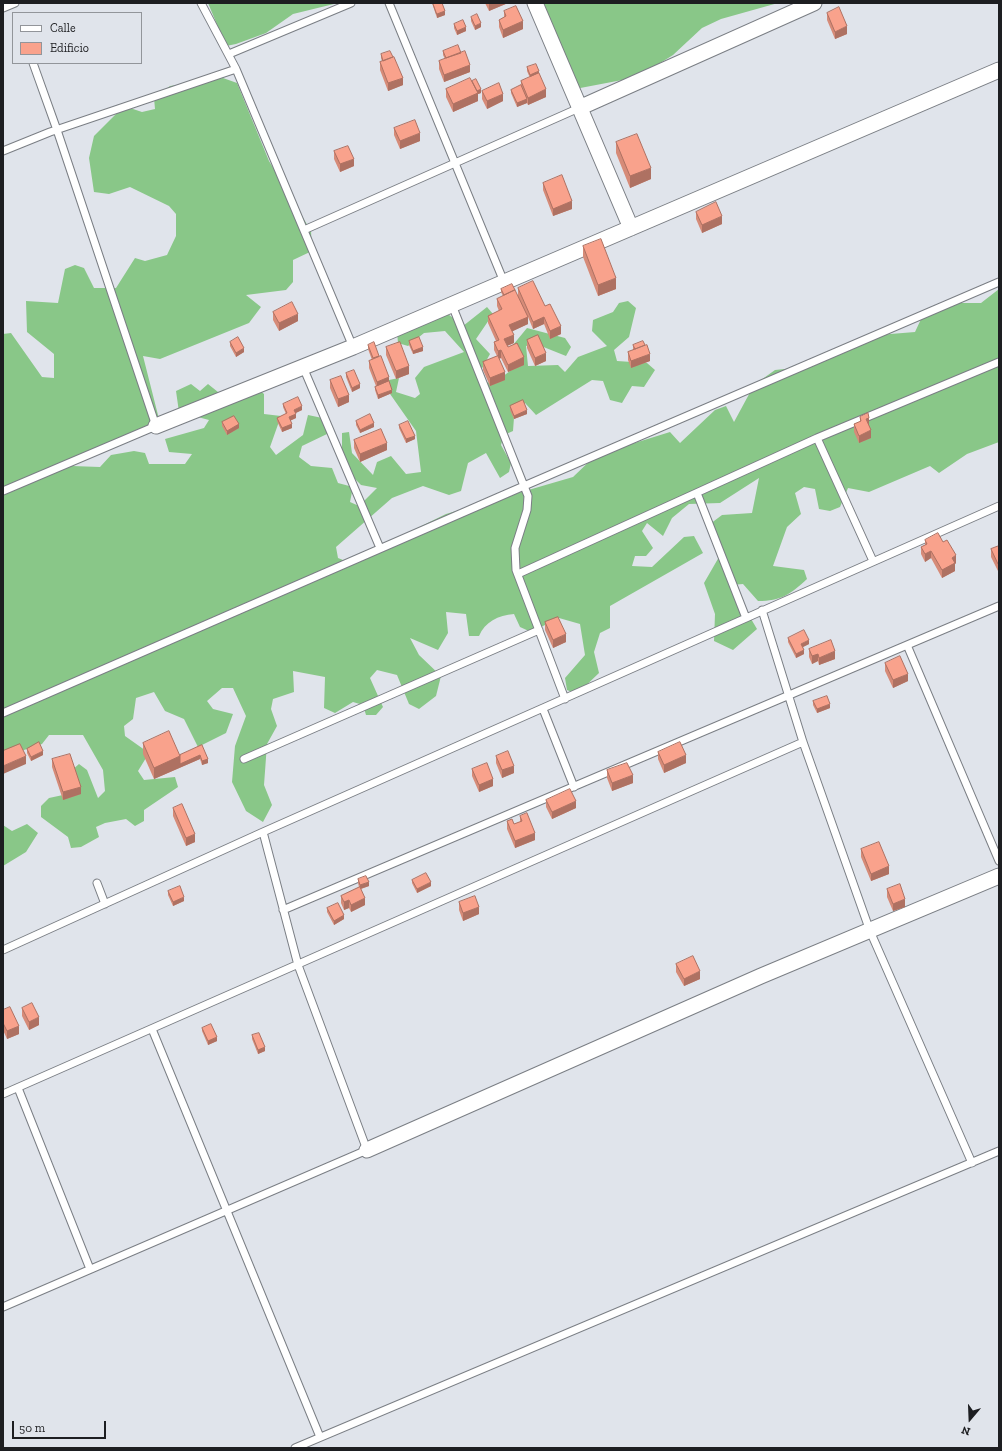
<!DOCTYPE html>
<html>
<head>
<meta charset="utf-8">
<style>
  body { margin:0 }
  #map { position:relative; width:1002px; height:1451px; overflow:hidden; background:#e0e4eb; font-family:"Zilla Slab",serif }
  canvas { display:block }
  .frame { position:absolute; inset:0; border:4px solid #1d1e21; pointer-events:none }
  .legend { position:absolute; left:12px; top:12px; width:130px; height:52px; box-sizing:border-box; background:#e0e4eb; border:1px solid #92959a; margin:0; padding:5px 7px; list-style:none; font-size:12px; color:#1d1e21 }
  .legend li { display:flex; align-items:center; gap:8px; height:20px }
  .legend b { width:20px; border:1px solid #92959a }
  .north { position:absolute; left:950px; top:1399px; width:40px; height:40px; -webkit-text-stroke:3px #e0e4eb; paint-order:stroke; rotate:199deg; font-size:11px; font-weight:700; line-height:16px; text-align:center; color:#1d1e21 }
  .north::after { content:''; display:block; margin:auto; width:14px; height:18px; background:#1d1e21; clip-path:polygon(50% 0,100% 100%,50% 72%,0 100%) }
  .scale { position:absolute; left:12px; top:1421px; width:94px; height:18px; box-sizing:border-box; border:2px solid #1d1e21; border-top:0; padding-left:5px; font-size:12px; line-height:14px; white-space:nowrap; color:#1d1e21; -webkit-text-stroke:3px #e0e4eb; paint-order:stroke }
</style>
</head>
<body>
<div id="map">
<canvas width="1002" height="1451"></canvas>
<div class="frame"></div>
<ul class="legend">
<li><b style="height:5px;background:#fff"></b>Calle</li>
<li><b style="height:11px;background:#f9a28c"></b>Edificio</li>
</ul>
<div class="north">N</div>
<div class="scale">50 m</div>
</div>
<script>
const ctx = document.querySelector('canvas').getContext('2d');
ctx.lineJoin = 'round';
function fillPath(path, color) {
  ctx.fillStyle = color;
  ctx.fill(path, 'evenodd');
}
function trace(path, color, width, dash) {
  ctx.strokeStyle = color;
  ctx.lineWidth = width;
  ctx.lineCap = dash ? 'butt' : 'round';
  ctx.setLineDash(dash || []);
  ctx.stroke(path);
}
fillPath(new Path2D(`
  M208,3H338L293,14L266,33L236,44L226,46Z
  M542,3H778L721,19L702,28L673,55L638,77L575,89Z
  M223,78L237,83L269,161L311,231L312,251L293,260V282L286,290L246,295L261,307L249,323L160,359L143,356L159,419L72,466L100,467L111,455L134,451L145,453L149,464H185L192,454L169,452L165,439L204,428L209,420L179,412L176,391L191,384L200,391L208,384L223,396L245,399L256,387L264,394V414L281,416L270,447L276,455L303,435L308,415L327,419V434L302,446L299,457L311,466L332,468L338,483L353,487L350,502L359,506L377,488L361,485L342,466V433L349,432L352,453L373,475L377,462L391,456L406,474L421,472L416,431L388,391L389,380L399,378L396,392L415,398L420,394L415,378L424,367L464,352L445,331L424,333L408,346L398,343L397,332L448,314L463,326L487,307L493,314L476,339L490,354L480,372L483,382L494,383L518,365L513,345L527,328L565,338L571,347L566,356L536,344L526,346L528,366L558,365L565,372L578,357L607,346L592,331L593,320L613,312L619,303L628,301L636,308L629,337L614,350L617,361L647,363L655,370L644,387L632,386L622,403L610,400L603,381L592,380L536,415L525,403L515,404L513,431L504,435L501,445L511,463L509,472L500,478L486,453L468,463L461,491L449,495L423,486L392,498L336,547L338,558L348,562L446,514L573,477L596,455L670,432L680,443L715,410L726,406L734,422L754,385L775,370L794,368L866,336L915,332L922,317L946,303H981L999,289V442L967,454L939,473L930,466L869,492L848,488L840,507L830,511L819,509L815,489L804,487L795,493L801,514L787,527L773,566L804,570L807,579C791,594 781,601 758,601L743,584L731,585L757,629L733,650L714,641L715,614L704,583L719,557L706,527L722,515L752,513L759,478L720,503L689,504L672,518L663,536L647,523L642,531L653,548L646,556H635L632,566L652,567L684,537L694,536L703,553L610,606V628L600,633L594,652L599,673L577,694L567,690L565,678L585,655L580,624L559,618L531,632L520,627L514,614C498,615 485,622 479,636H469L466,614L446,612L448,633L438,650L410,638L419,655L441,676L436,696L419,709L409,704L397,675L377,670L370,678L383,707L376,715H366L363,705L353,702L335,713L324,708L325,677L293,671L294,692L273,699L271,709L277,726L267,744L264,785L272,805L263,822L246,811L232,782L235,746L246,716L233,688H222L207,701L213,709L233,714L226,733L198,747L184,719L165,711L154,692L136,698L133,719L124,726L125,736L149,753L138,771L144,780L175,777L178,787L144,810V821L135,826L126,819L105,823L96,827L99,837L81,847L71,848L68,837L41,817V806L49,798L77,792L71,771L79,764L87,770L98,798L105,791L103,770L83,735H49L42,744L3,757V334L11,333L42,377L54,378V354L27,332L26,301L58,303L65,269L75,265L84,268L94,288H116L135,258L145,261L167,255L176,236V214L169,206L130,187L109,194L94,192L89,158L94,136L124,106L142,112L155,109L154,98L170,86Z
  M27,824L38,833L26,852L3,866V825L12,831Z`), '#89c788');
const lane = new Path2D(`
  M201,3L236,69L353,347
  M389,3L504,282
  M3,8L15,3
  M229,54L351,3
  M3,151L50,132L236,69
  M304,230L579,108
  M452,305L528,496L527,510L515,548L516,570L565,699
  M303,367L380,548
  M817,438L873,561
  M3,491L156,426L57,130L33,63
  M697,493L746,618
  M518,574L817,438L999,362
  M762,610L803,742L870,931L972,1163
  M907,645L999,861
  M543,709L574,787
  M3,713L524,486L999,282
  M244,759L539,630
  M97,883L105,904
  M283,910L999,606
  M3,950L263,832L999,506
  M152,1029L320,1437
  M18,1088L90,1269
  M3,1094L803,742
  M3,1307L367,1150L298,965L263,832
  M295,1448L999,1151`);
const street = new Path2D(`
  M535,3L631,228
  M579,108L814,3
  M156,426L353,347L999,70
  M367,1150L761,976L999,876`);
trace(lane, '#7a7e84', 9);
trace(street, '#7a7e84', 17);
trace(lane, '#fff', 7);
trace(street, '#fff', 15);
fillPath(new Path2D(`
  M432,3H442L445,15L437,18Z
  M485,3H508L489,11Z
  M504,11L523,29L503,38L499,27V20L504,17Z
  M827,13L847,34L835,39L827,20Z
  M471,17L481,27L475,30L471,21Z
  M454,24L466,31L457,35L454,28Z
  M443,51L461,53L470,72L444,82L439,69V61L445,59L443,55Z
  M381,54L403,85L388,91L380,70V62L382,61L381,58Z
  M527,67L539,74L546,97L528,105L527,103L517,107L511,93V90L521,85V81L530,78L527,71Z
  M472,81L481,93L478,94V101L453,112L446,97V89Z
  M482,91L503,101L487,109L482,99Z
  M394,128L420,141L400,149L394,135Z
  M616,142L651,179L630,188L616,153Z
  M334,151L354,166L340,172L334,159Z
  M543,183L572,209L553,216L543,190Z
  M696,212L722,224L702,233L696,219Z
  M583,246L616,289L598,296L583,257Z
  M518,288L545,306L561,334L550,339L544,324L533,329L528,317V324L512,331L514,343L507,346L524,365L508,372L501,358L499,359L505,380L490,386L483,370V362L497,356L494,350V342L496,341L488,323V316L499,311L497,306V299L503,296L501,292V289L518,296Z
  M273,312L298,321L279,331L273,320Z
  M527,340L546,361L535,366L527,348Z
  M409,341L423,351L413,354L409,345Z
  M230,342L244,352L236,357L230,346Z
  M368,345L379,357L389,381L392,393L378,399L375,390V387L376,386L369,368V361L372,360L368,349Z
  M633,345L650,361L631,368L628,360V352L633,350Z
  M386,347L409,374L396,379L386,355Z
  M346,373L360,388L352,392L346,377Z
  M330,380L349,402L338,407L330,388Z
  M283,404L302,410L295,413L296,418L290,421L292,428L282,432L277,421V418L286,414L283,407Z
  M510,406L527,414L514,419L510,410Z
  M860,417L869,425L871,438L859,443L854,432V424L860,422Z
  M356,421L374,427L360,433L356,425Z
  M222,422L239,428L227,435L222,426Z
  M399,425L415,439L406,443L399,428Z
  M354,440L387,450L360,462L354,448Z
  M925,540L943,542L956,563L955,564V571L942,578L931,558L925,562L921,554V547L925,545Z
  M999,546L998,571L991,557V549Z
  M545,622L566,642L553,648L545,630Z
  M788,638L809,644L803,647L804,654L796,658L788,642Z
  M809,649L835,659L819,665L818,661L812,664L809,657Z
  M885,663L908,681L893,688L885,671Z
  M813,701L830,708L817,713L813,705Z
  M143,743L180,755L202,745L208,763L202,765L200,759L154,779L143,754Z
  M27,749L43,755L31,761L27,753Z
  M658,752L686,763L664,773L658,759Z
  M496,756L514,773L502,778L496,763Z
  M52,759L81,794L63,800L52,767Z
  M472,769L493,786L479,792L472,776Z
  M607,770L633,783L612,791L607,778Z
  M546,800L576,808L552,819L546,807Z
  M173,808L195,842L186,846L173,816Z
  M520,816L535,840L515,848L507,829V821L514,824L520,822Z
  M861,849L889,874L871,881L861,857Z
  M358,879L369,886L361,889L365,905L351,912L349,908L344,910L341,903V896L359,887L358,883Z
  M412,880L431,886L417,893L412,883Z
  M887,889L905,907L893,911L887,897Z
  M168,891L184,901L173,906L168,895Z
  M459,902L479,914L463,921L459,910Z
  M327,908L344,919L334,925L327,912Z
  M676,964L700,979L684,986L676,972Z
  M22,1008L39,1025L29,1030L22,1016Z
  M3,1010L19,1034L7,1039L3,1030Z
  M202,1028L217,1041L208,1045L202,1031Z
  M252,1035L265,1051L258,1054L252,1039Z`), '#d68b78');
fillPath(new Path2D(`
  M489,3H508L489,11Z
  M445,11V15L437,18V14Z
  M523,21V29L503,38V30Z
  M481,23V27L475,30V26Z
  M847,26V34L835,39V32Z
  M466,27V31L457,35V31Z
  M470,65V72L444,82V75Z
  M539,71V75L530,79V75Z
  M403,78V85L388,91V83Z
  M481,89V93L478,94V101L453,112V104L475,91Z
  M546,89V97L528,105V98Z
  M503,94V101L487,109V101Z
  M527,99V103L517,107V103Z
  M420,133V141L400,149V141Z
  M354,159V166L340,172V164Z
  M651,168V179L630,188V176Z
  M572,201V209L553,216V209Z
  M722,216V224L702,233V225Z
  M616,278V289L598,296V285Z
  M298,314V321L279,331V323Z
  M528,317V324L509,333V325Z
  M544,317V324L533,329V322Z
  M561,326V334L550,339V331Z
  M514,335V343L504,347V339Z
  M423,347V351L413,354V351Z
  M244,348V352L236,357V353Z
  M501,350V358L498,359V351Z
  M546,353V361L535,366V358Z
  M650,354V361L631,368V361Z
  M524,357V365L508,372V365Z
  M409,366V374L396,379V371Z
  M505,372V380L490,386V378Z
  M389,377V385L377,390V382Z
  M360,384V388L352,392V388Z
  M392,390V393L378,399V395Z
  M349,395V402L338,407V399Z
  M302,406V410L294,414V410Z
  M527,410V414L514,419V416Z
  M296,414V418L289,421V417Z
  M869,418V425L866,427V419Z
  M374,423V427L360,433V430Z
  M239,424V428L227,435V431Z
  M292,424V428L282,432V428Z
  M871,430V438L859,443V436Z
  M415,436V439L406,443V439Z
  M387,443V450L360,462V454Z
  M931,551V558L925,562V554Z
  M956,555V563L955,564V571L942,578V570L952,558Z
  M999,563V571H998V564Z
  M566,634V642L553,648V640Z
  M809,640V644L801,648V644Z
  M804,650V654L796,658V654Z
  M835,651V659L819,665V658Z
  M818,654V661L812,664V656Z
  M908,674V681L893,688V680Z
  M830,704V708L817,713V709Z
  M43,751V755L31,761V757Z
  M200,755V759L154,779V768L180,756Z
  M686,755V763L664,773V765Z
  M26,756V764L3,774V766Z
  M208,759V763L202,765V761Z
  M514,766V773L502,778V770Z
  M633,775V783L612,791V783Z
  M493,779V786L479,792V785Z
  M81,787V794L63,800V792Z
  M576,801V808L552,819V812Z
  M535,833V840L515,848V841Z
  M195,834V842L186,846V838Z
  M889,866V874L871,881V874Z
  M369,882V886L360,889V885Z
  M431,882V886L417,893V889Z
  M184,897V901L173,906V902Z
  M365,898V905L351,912V905Z
  M905,899V907L893,911V904Z
  M349,900V908L344,910V902Z
  M479,907V914L463,921V913Z
  M344,915V919L334,925V921Z
  M700,971V979L684,986V979Z
  M39,1017V1025L29,1030V1022Z
  M19,1026V1034L7,1039V1031Z
  M217,1037V1041L208,1045V1041Z
  M265,1047V1051L258,1054V1050Z`), '#ae7162');
const building = new Path2D(`
  M433,3H442L445,11L437,14Z
  M516,6L523,21L503,30L499,20L506,16L504,11Z
  M839,7L847,26L835,32L827,13Z
  M477,14L481,23L475,26L471,17Z
  M463,20L466,27L457,31L454,24Z
  M458,45L461,53L446,58L443,51Z
  M390,51L393,57L383,61L381,54Z
  M465,51L470,65L444,75L439,61Z
  M394,57L403,78L388,83L380,62Z
  M536,64L539,71L530,75L527,67Z
  M539,73L546,89L528,98L521,81Z
  M470,78L478,93L453,104L446,89Z
  M476,79L481,89L477,91L472,81Z
  M499,83L503,94L487,101L482,91Z
  M521,85L527,99L517,103L511,90Z
  M415,120L420,133L400,141L394,128Z
  M637,134L651,168L630,176L616,142Z
  M348,146L354,159L340,164L334,151Z
  M562,175L572,201L553,209L543,183Z
  M716,202L722,216L702,225L696,212Z
  M601,239L616,278L598,285L583,246Z
  M533,281L545,306L550,304L561,326L550,331L544,317L533,322L518,288Z
  M512,284L515,290L504,295L501,289Z
  M515,290L528,317L509,325L514,335L504,339L508,347L517,343L524,357L508,365L501,350L498,351L494,342L499,340L488,316L502,309L497,299Z
  M292,302L298,314L279,323L273,312Z
  M538,335L546,353L535,358L527,340Z
  M238,337L244,348L236,353L230,342Z
  M419,337L423,347L413,351L409,341Z
  M643,341L645,345L635,349L633,345Z
  M374,342L379,356L373,358L368,345Z
  M400,342L409,366L396,371L386,347Z
  M647,345L650,354L631,361L628,352Z
  M381,356L389,377L377,382L369,361Z
  M498,356L505,372L490,378L483,362Z
  M354,370L360,384L352,388L346,373Z
  M341,376L349,395L338,399L330,380Z
  M389,381L392,390L378,395L375,387Z
  M298,397L302,406L294,410L296,414L289,417L292,424L282,428L277,418L287,413L283,404Z
  M523,400L527,410L514,416L510,406Z
  M868,413L869,418L866,419L871,430L859,436L854,424L861,421L860,417Z
  M370,414L374,423L360,430L356,421Z
  M234,416L239,424L227,431L222,422Z
  M408,421L415,436L406,439L399,425Z
  M381,429L387,443L360,454L354,440Z
  M938,533L943,542L947,540L956,555L952,558L955,563L942,570L931,551L925,554L921,547L927,544L925,540Z
  M999,546V563L998,564L991,549Z
  M558,617L566,634L553,640L545,622Z
  M804,630L809,640L801,644L804,650L796,654L788,638Z
  M831,640L835,651L819,658L818,654L812,656L809,649Z
  M900,656L908,674L893,680L885,663Z
  M827,696L830,704L817,709L813,701Z
  M169,731L180,756L154,768L143,743Z
  M39,742L43,751L31,757L27,749Z
  M680,742L686,755L664,765L658,752Z
  M20,744L26,756L3,766V751Z
  M202,745L208,759L202,761L200,755L180,764V755Z
  M508,751L514,766L502,770L496,756Z
  M70,754L81,787L63,792L52,759Z
  M487,763L493,779L479,785L472,769Z
  M627,763L633,775L612,783L607,770Z
  M570,789L576,801L552,812L546,800Z
  M182,804L195,834L186,838L173,808Z
  M527,813L535,833L515,841L507,821L512,819L514,824L522,821L520,816Z
  M879,842L889,866L871,874L861,849Z
  M426,873L431,882L417,889L412,880Z
  M366,876L369,882L360,885L358,879Z
  M900,884L905,899L893,904L887,889Z
  M180,886L184,897L173,902L168,891Z
  M360,887L365,898L351,905L349,900L344,902L341,896Z
  M475,896L479,907L463,913L459,902Z
  M338,903L344,915L334,921L327,908Z
  M693,956L700,971L684,979L676,964Z
  M32,1003L39,1017L29,1022L22,1008Z
  M10,1007L19,1026L7,1031L3,1023V1010Z
  M211,1024L217,1037L208,1041L202,1028Z
  M259,1033L265,1047L258,1050L252,1035Z`);
fillPath(building, '#f9a28c');
trace(building, '#ae7162', 1);
</script>
</body>
</html>
